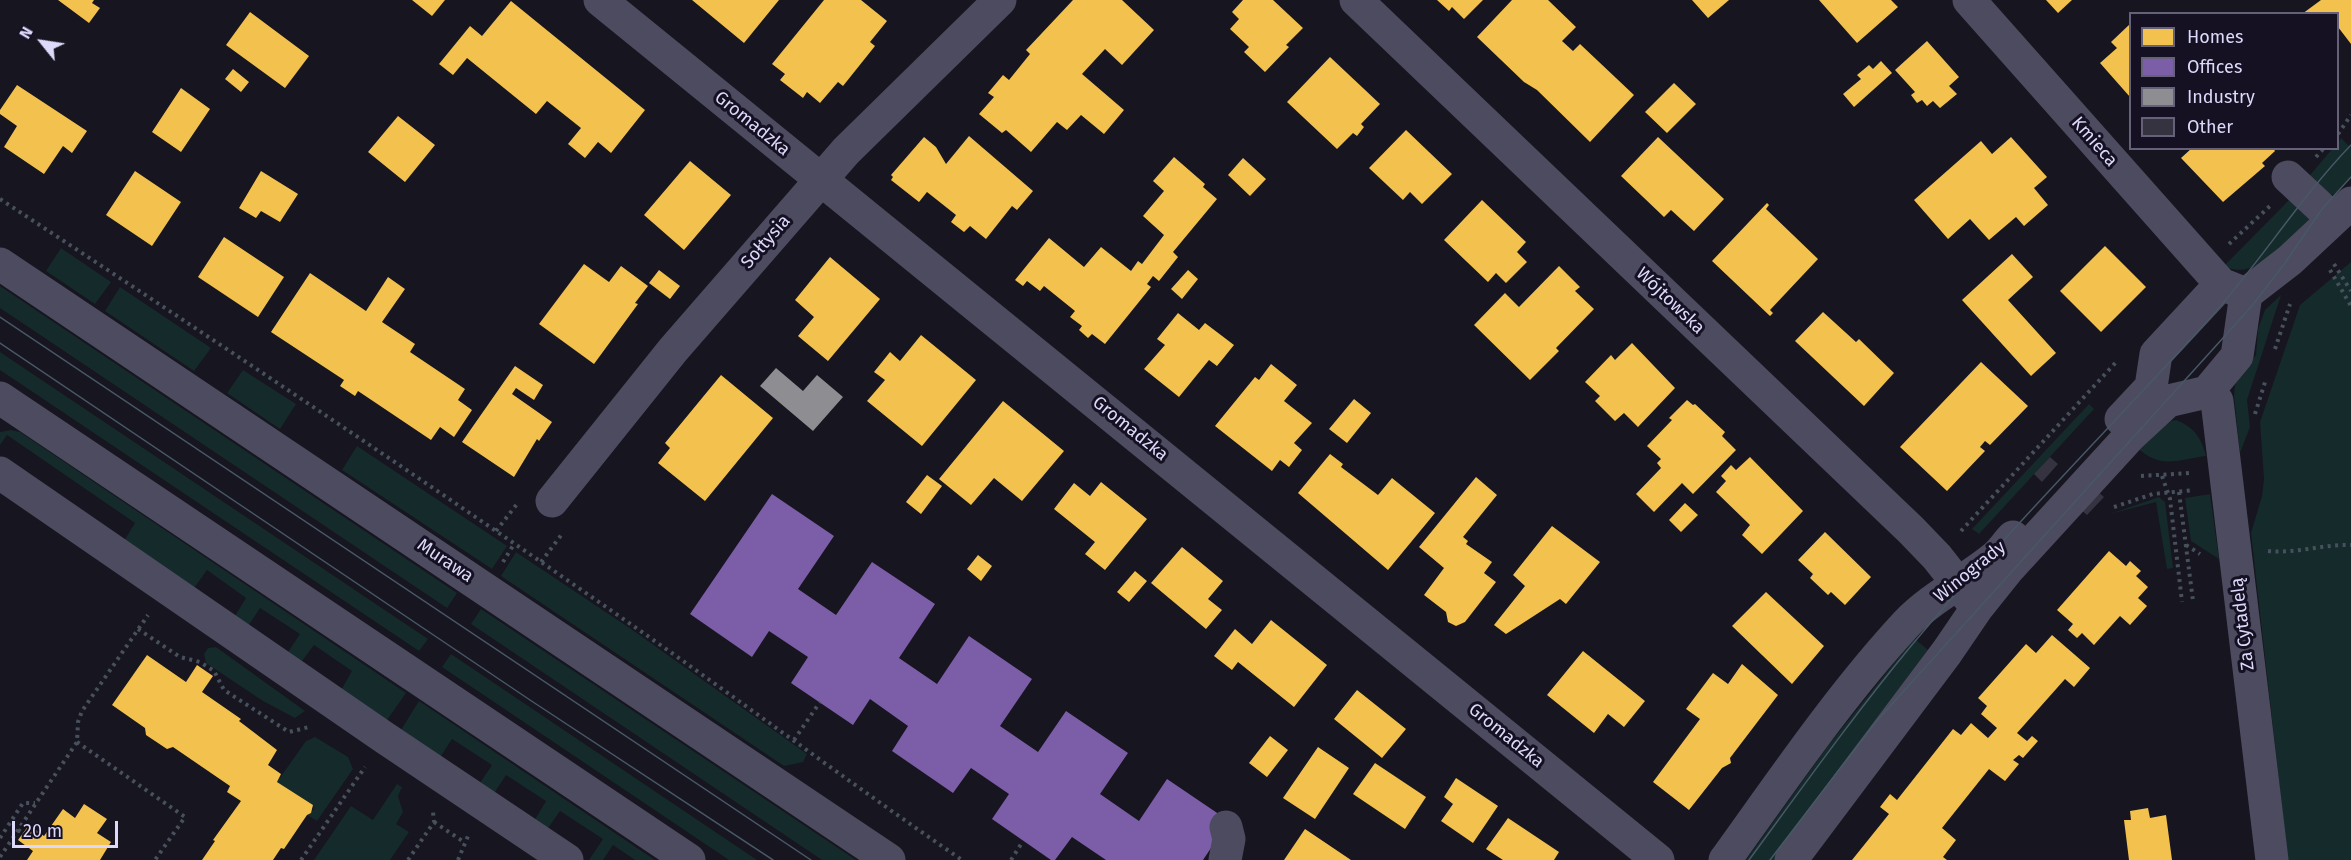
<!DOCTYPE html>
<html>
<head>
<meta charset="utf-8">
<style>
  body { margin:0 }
  #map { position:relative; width:2351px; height:860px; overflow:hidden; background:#17151f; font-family:"Fira Sans",sans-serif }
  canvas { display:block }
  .legend { position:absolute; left:2129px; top:12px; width:210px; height:138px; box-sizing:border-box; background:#151123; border:2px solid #656179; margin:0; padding:8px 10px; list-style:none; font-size:18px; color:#ddd9fa }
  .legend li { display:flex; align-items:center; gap:12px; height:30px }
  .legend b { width:30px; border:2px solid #656179 }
  .north { position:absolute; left:12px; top:12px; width:60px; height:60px; -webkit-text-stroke:4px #151123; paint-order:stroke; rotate:300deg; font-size:16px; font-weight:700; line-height:24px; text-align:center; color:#ddd9fa }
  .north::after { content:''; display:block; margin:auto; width:21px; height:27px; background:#ddd9fa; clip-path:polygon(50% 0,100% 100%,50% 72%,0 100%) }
  .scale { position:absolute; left:12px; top:821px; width:106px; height:27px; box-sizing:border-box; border:3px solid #ddd9fa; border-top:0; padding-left:8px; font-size:18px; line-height:21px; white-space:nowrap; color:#ddd9fa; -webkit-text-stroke:4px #151123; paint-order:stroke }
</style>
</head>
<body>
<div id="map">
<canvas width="2351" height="860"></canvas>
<ul class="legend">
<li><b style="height:16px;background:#f2c14e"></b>Homes</li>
<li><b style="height:16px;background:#7b5ea7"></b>Offices</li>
<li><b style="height:16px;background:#8d8d92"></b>Industry</li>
<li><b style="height:16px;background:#363341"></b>Other</li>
</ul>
<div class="north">N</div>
<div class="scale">20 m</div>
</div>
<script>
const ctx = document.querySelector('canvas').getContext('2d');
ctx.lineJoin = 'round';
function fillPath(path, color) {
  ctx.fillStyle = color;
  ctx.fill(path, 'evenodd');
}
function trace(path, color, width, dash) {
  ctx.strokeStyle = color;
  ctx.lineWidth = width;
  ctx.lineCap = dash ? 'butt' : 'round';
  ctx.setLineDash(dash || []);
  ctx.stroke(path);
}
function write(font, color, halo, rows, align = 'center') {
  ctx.font = font + ' "Fira Sans",sans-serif';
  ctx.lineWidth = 6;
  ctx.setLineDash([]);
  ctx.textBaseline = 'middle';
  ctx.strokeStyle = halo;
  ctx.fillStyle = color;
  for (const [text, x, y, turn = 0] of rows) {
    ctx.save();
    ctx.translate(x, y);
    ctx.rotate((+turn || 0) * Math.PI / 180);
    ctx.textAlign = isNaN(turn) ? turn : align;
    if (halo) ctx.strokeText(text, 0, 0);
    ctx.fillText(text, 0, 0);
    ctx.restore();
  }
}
fillPath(new Path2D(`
  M2341,138L2351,148V177L2334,195L2319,192L2306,180L2332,149L2338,148V143Z
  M2293,196L2312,218C2290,239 2256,283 2224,266Z
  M61,248L111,282L95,304L46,271Z
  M2351,262V860H2288L2251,533L2262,496L2264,479L2260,422L2300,305Z
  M0,286L457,593L447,608L0,308Z
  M120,287L211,348L194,371L105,311Z
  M2281,295L2247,400L2250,427L2240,453L2234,396L2235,385L2239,376L2256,355L2258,329L2265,310Z
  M0,352L428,639L419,651L0,370Z
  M243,370L296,404L280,429L227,393Z
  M2089,404L2094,409L1979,534L1972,529Z
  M2176,420C2193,426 2202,438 2206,456C2175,460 2161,470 2135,446L2171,421Z
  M11,430L20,432L406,693L385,723L340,692L352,671L314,645L299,665L286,655L300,634L260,608L247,628L233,619L246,598L207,570L192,591L122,544L135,523L7,435L0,445V432Z
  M357,446L507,546L492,569L342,470Z
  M2210,494L2219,559L2191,541L2185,498Z
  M2159,497L2165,502L2173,568L2167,569L2156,502L2110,514Z
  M516,552L631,629L807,754L803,762L784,766L501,576Z
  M481,609L856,860H822L471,624Z
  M1914,638L1928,650L1776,860H1746L1827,747Z
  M216,647L305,711L295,718L263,701L206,663L204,654L208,648Z
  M451,654L757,860H729L442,667Z
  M419,701L655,860H635L613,845L603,860H589L603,839L560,811L546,831L533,823L546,801L506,775L493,795L478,786L492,765L452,739L439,759L399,733Z
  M315,737L348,757L353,769L317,821L307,815L314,809L313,805L277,782L306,741Z
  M397,784L402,787L398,796L403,812L396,824L409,832L390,860H314L351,806L373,820Z`), '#152a2a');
fillPath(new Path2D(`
  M58,0H94L92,3L100,8L89,23Z
  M412,0H445L432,16Z
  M692,0H779L744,43Z
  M824,0H861L887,21L870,42L875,46L843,86L838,82L820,103L807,92L803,98L780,80L785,74L772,64Z
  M1073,0H1122L1154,30L1122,65L1105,49L1082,74L1124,110L1104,134L1081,115L1067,130L1057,122L1031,152L1006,130L1002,133L979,114L994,97L988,93L1003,75L1009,80L1030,54L1026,50Z
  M1243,0H1273L1303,28L1286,45L1289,47L1265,72L1244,52L1249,47L1230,29L1239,19L1232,12Z
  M1437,0H1483L1464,19L1452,7L1449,11Z
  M1512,0H1548L1576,27L1562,41L1573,51L1580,44L1634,95L1590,142L1537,90L1524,82L1477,37Z
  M1692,0H1729L1708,18Z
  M1819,0H1891L1898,7L1857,43Z
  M2046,0H2072L2058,13Z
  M2321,0H2351V44L2338,27V14H2302Z
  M511,1L645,110L611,153L598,142L585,158L568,144L581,128L547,101L536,114L467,58L453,75L439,64L470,26L482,36Z
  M250,12L309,56L285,88L226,45Z
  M2130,24V97L2100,63L2117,48L2111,42Z
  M1927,41L1959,77L1949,86L1957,94L1940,108L1933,101L1927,106L1922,100L1917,103L1911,95L1915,92L1895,70Z
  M1330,57L1380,104L1361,124L1364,127L1357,136L1353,133L1337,149L1287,102Z
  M1881,61L1892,73L1854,107L1843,94L1861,79L1857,75L1869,65L1873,69Z
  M233,69L249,82L241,92L225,79Z
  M1674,83L1696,104L1667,133L1645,112Z
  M17,85L87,131L72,153L63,146L44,174L4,147L17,126L0,114V110Z
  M181,88L210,109L181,152L152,132Z
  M398,116L435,145L405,182L368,152Z
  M1406,130L1452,174L1422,204L1410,192L1403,200L1369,168Z
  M969,136L1033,191L1017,210L1012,206L986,239L970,226L964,232L951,222L956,215L927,192L919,202L891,180L893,177L891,175L924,137L936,147L946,164Z
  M1658,137L1724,199L1694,231L1671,210L1664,217L1621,176Z
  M2011,137L2047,177L2034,188L2048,205L2024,226L2016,217L1989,240L1970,219L1948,239L1914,200L1981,141L1992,154Z
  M2192,148H2273L2275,151L2262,163L2265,166L2223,202L2181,158Z
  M1174,157L1205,184L1203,187L1217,199L1173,252L1178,257L1159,281L1153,276L1147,284L1151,287L1105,344L1092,334L1088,338L1079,330L1082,326L1070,317L1075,311L1044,286L1040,291L1027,281L1023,286L1015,280L1049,238L1084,267L1101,247L1131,271L1138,261L1142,264L1164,235L1143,216L1164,191L1153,181Z
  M1243,158L1266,179L1250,196L1228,175Z
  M690,161L731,195L684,250L644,215Z
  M135,171L181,202L152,246L106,215Z
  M261,171L298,194L280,222L261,211L256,218L239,208Z
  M1482,200L1526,242L1517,252L1527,262L1506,283L1496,273L1488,282L1444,240Z
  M1767,203L1769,205L1766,209L1818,259L1770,310L1773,313L1770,316L1712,261Z
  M224,237L284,277L258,317L198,277Z
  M2105,246L2146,287L2101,332L2060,291Z
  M2012,254L2033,277L2008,300L2056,353L2031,376L1962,300Z
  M830,257L880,299L828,361L798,336L814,317L795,300Z
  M584,264L609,282L621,266L648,286L635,303L638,304L594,364L539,324Z
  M1559,266L1580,287L1575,291L1594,309L1556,348L1559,351L1530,380L1474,325L1505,293L1519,307Z
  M659,270L680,286L670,299L649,283Z
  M1188,270L1198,279L1182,299L1171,289Z
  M310,273L366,311L388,277L405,289L382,322L415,344L410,352L465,389L458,400L472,410L454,437L440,427L431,440L358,391L355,396L340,386L344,380L271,332Z
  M1823,312L1856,342L1859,339L1894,373L1864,406L1795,341Z
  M1178,313L1199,330L1205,323L1234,345L1217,366L1209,360L1179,397L1144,369L1165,345L1157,339Z
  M921,335L976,380L922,446L867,401L885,380L874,372L890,352L900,361Z
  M1632,343L1675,388L1638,427L1624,413L1615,421L1595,401L1600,396L1585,382L1611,355L1615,360Z
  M1981,362L2028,406L1990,445L1985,441L1980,447L1985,451L1947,491L1900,447Z
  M1271,364L1297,385L1284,401L1312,423L1294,443L1302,450L1289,467L1280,460L1272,471L1215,426L1255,377L1259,380Z
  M515,366L543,385L534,400L516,388L512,394L552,422L539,441L537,439L514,477L462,442Z
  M721,375L773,418L705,501L658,463L670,448L665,443Z
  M1354,399L1371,413L1347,443L1329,429Z
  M1687,400L1693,405L1695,404L1725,432L1722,436L1736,450L1693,494L1682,483L1654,512L1636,494L1661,468L1657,463L1661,459L1647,446L1672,420L1669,418Z
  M1003,401L1064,451L1022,501L994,478L971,505L939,479Z
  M1330,454L1343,464L1341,467L1378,495L1392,478L1435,513L1388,570L1298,493Z
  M1750,457L1803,511L1762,554L1742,535L1750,525L1716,492L1726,481L1721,476L1731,465L1736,470Z
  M927,475L942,486L921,514L906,502Z
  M1476,477L1497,495L1463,537L1468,541L1466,544L1492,562L1484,573L1496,582L1465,622L1456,626L1448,622L1446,612L1424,595L1444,568L1419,547Z
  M1101,482L1147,519L1105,570L1085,554L1095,542L1054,509L1074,483L1090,496Z
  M1685,503L1698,515L1681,532L1669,520Z
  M1552,526L1600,562L1566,604L1560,599L1506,634L1494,625L1525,586L1513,575Z
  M1825,532L1871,577L1845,605L1831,592L1828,595L1810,578L1813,574L1798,560Z
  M1182,547L1223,581L1208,599L1222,610L1206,629L1151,583Z
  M2109,551L2126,566L2130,561L2141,571L2136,576L2148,587L2138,598L2147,606L2130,625L2120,616L2094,645L2082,633L2077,638L2068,630L2073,624L2057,610Z
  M978,555L992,566L981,581L967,569Z
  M1135,571L1147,581L1129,602L1117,592Z
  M1766,592L1824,646L1792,684L1732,626Z
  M1271,620L1327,665L1294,707L1238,662L1232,670L1214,656L1235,629L1252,644Z
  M2052,635L2090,668L2074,687L2065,679L2017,733L2027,741L2032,736L2038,741L2023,758L2019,755L2013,760L2019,764L2005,781L1989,769L1942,828L1956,840L1943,857L1947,860H1852L1889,814L1880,807L1890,794L1897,800L1953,729L1961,735L1971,723L1988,738L1997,728L1981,714L1987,706L1978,698L2026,644L2036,653Z
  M1583,651L1645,701L1624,727L1608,714L1594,733L1547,695Z
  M147,655L186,682L197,665L213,676L202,692L241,719L239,721L277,750L268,765L281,774L277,782L313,805L311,813L307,815L284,849L281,848L273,860H202L215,841L213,840L241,801L227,792L230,786L173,747L167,749L146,735L145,728L112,705Z
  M1742,664L1778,695L1730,758L1731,763L1722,768L1689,810L1653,782L1700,719L1686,709L1713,673L1728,684Z
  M1357,690L1406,729L1382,758L1334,719Z
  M1270,736L1288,750L1267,777L1249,763Z
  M1318,747L1349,768L1315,819L1283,798Z
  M1375,763L1426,797L1405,829L1353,794Z
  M1456,778L1498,806L1473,843L1441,821L1453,804L1444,797Z
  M84,804L107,819L97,833L111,842L100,860H27L33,851L18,840L29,825L44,836L63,809L75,818Z
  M2148,808L2150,818L2166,815L2172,860H2129L2124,820H2131L2130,811Z
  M1508,818L1559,852L1554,860H1503L1486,849Z
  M1305,829L1351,860H1284Z`), '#f2c14e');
fillPath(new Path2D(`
  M772,494L834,536L798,589L836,615L872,562L935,604L899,658L937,684L969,636L1032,679L1000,726L1038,752L1066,711L1128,753L1100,794L1139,821L1167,779L1229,821L1203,860H1106L1072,837L1055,860H1051L992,819L1009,794L971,768L953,793L892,751L908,726L870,699L853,725L791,683L808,657L769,631L752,657L690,614Z`), '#7b5ea7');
fillPath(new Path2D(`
  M776,368L803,391L817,375L843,397L813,431L760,386Z`), '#8d8d92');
fillPath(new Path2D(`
  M2050,457L2058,464L2042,482L2034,474Z
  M2096,490L2104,497L2087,515L2079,508Z`), '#363341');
trace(new Path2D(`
  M2338,134L2351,115
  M2316,157L2324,148
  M0,199C216,341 430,484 642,632C749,707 854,786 962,860
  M2229,244L2270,206
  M2334,264L2351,291
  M2330,270L2351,306
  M2275,349L2290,304
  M2255,414L2266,379
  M2141,476L2190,473
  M2162,476L2170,499L2182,602
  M2179,492L2193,601
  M2114,507L2153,494L2194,490
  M496,531L517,504
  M1961,531L2118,360
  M2186,545L2200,554
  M2268,551C2296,554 2323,544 2351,545
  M503,562L514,544
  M541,562L562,534
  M138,629L180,657L200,662L214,671L224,690L289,732L309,727
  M794,740L820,702
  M77,742L185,817L155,860
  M434,822L464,842
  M18,830L23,833
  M0,838L23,803H35
  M0,857L77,742L78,722L82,711L148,615
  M301,860L365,767
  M408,860L434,822L433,812
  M458,860L468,836
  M1011,860L1023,841`), '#47515c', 4, [3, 4.5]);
trace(new Path2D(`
  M600,0L1658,860
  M1356,0L1911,530L1937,557L1977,608
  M1969,0L2221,284
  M2288,177L2333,219
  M0,264L889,860
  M2207,392L2217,401L2272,860
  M0,398L689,860
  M2121,419L2151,387L2156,354L2221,284L2246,294
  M0,473L385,738L567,860
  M552,501L673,350L846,151L1000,0
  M1225,860L1229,839L1226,827
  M1725,860C1782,781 1841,694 1907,623C1932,597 1967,580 1995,557C2002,551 2007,543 2013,537
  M1791,860L1947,652L1977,608L2009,568L2129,437L2168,401L2207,392L2237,356L2246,294L2290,260L2351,203`), '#4d4b5f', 33);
trace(new Path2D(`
  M0,317L811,860
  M0,343L530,700L773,860
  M1749,860C1802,788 1854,715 1911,646C2006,532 2112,426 2212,316C2261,261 2300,198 2351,145
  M1770,860L1875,723L2251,307L2285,263L2322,209L2351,177`), '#475866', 1.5);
write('18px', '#ddd9fa', '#151123', [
  ["Gromadzka",752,124,39],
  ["Kmieca",2094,142,49],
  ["Sołtysia",766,242,-49],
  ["Wójtowska",1670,301,44],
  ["Gromadzka",1130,429,39],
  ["Murawa",445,561,34],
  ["Winogrady",1970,572,-39],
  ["Za Cytadelą",2243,624,-97],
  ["Gromadzka",1506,736,39]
]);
</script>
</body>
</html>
